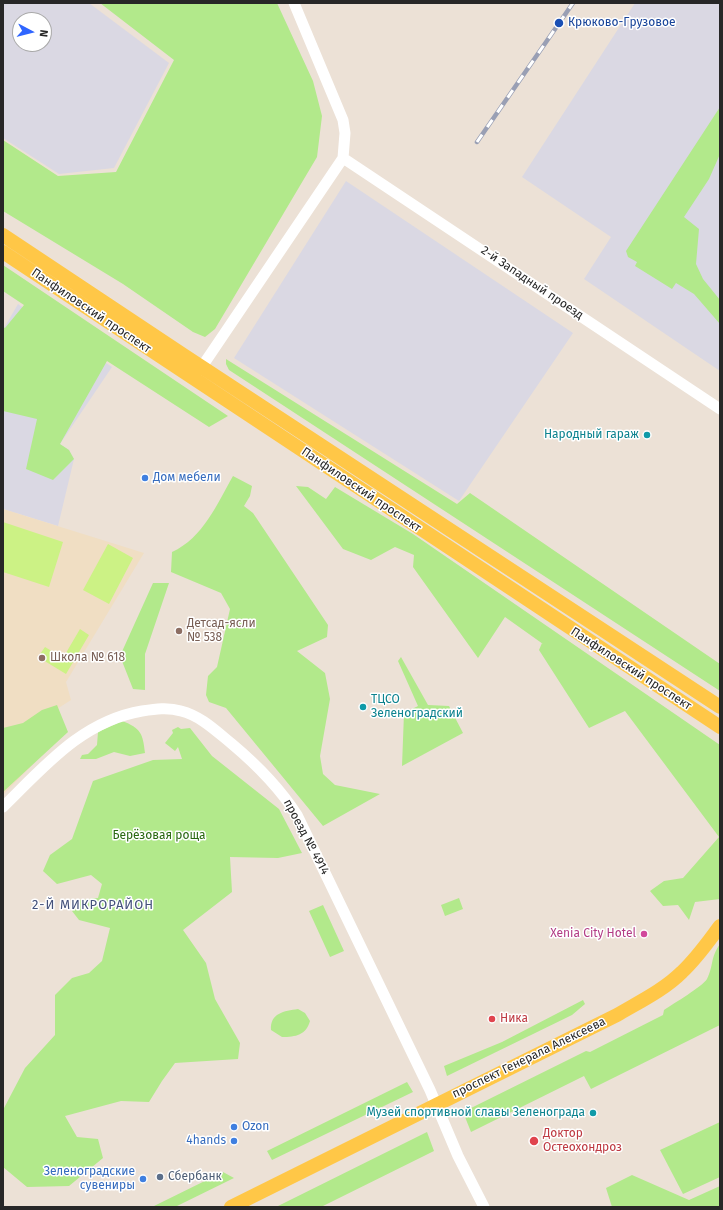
<!DOCTYPE html>
<html>
<head>
<meta charset="utf-8">
<style>
  body { margin:0 }
  #map { position:relative; width:723px; height:1210px; overflow:hidden; background:#ece1d6; font-family:"Fira Sans",sans-serif }
  canvas { display:block }
  .frame { position:absolute; inset:0; border:4px solid #272727; pointer-events:none }
  .north { position:absolute; left:12px; top:12px; width:40px; height:40px; box-sizing:border-box; background:#fff; border:1px solid #a9a9a9; border-radius:50%; rotate:97deg; font-size:11px; font-weight:700; line-height:16px; text-align:center; color:#272727 }
  .north::after { content:''; display:block; margin:auto; width:14px; height:18px; background:#2f65ff; clip-path:polygon(50% 0,100% 100%,50% 72%,0 100%) }
</style>
</head>
<body>
<div id="map">
<canvas width="723" height="1210"></canvas>
<div class="frame"></div>
<div class="north">N</div>
</div>
<script>
const ctx = document.querySelector('canvas').getContext('2d');
ctx.lineJoin = 'round';
function fillPath(path, color) {
  ctx.fillStyle = color;
  ctx.fill(path, 'evenodd');
}
function trace(path, color, width, dash) {
  ctx.strokeStyle = color;
  ctx.lineWidth = width;
  ctx.lineCap = dash ? 'butt' : 'round';
  ctx.setLineDash(dash || []);
  ctx.stroke(path);
}
function write(font, color, halo, rows, align = 'center') {
  ctx.font = font + ' "Fira Sans",sans-serif';
  ctx.lineWidth = 3;
  ctx.setLineDash([]);
  ctx.textBaseline = 'middle';
  ctx.strokeStyle = halo;
  ctx.fillStyle = color;
  for (const [text, x, y, turn = 0] of rows) {
    ctx.save();
    ctx.translate(x, y);
    ctx.rotate((+turn || 0) * Math.PI / 180);
    ctx.textAlign = isNaN(turn) ? turn : align;
    if (halo) ctx.strokeText(text, 0, 0);
    ctx.fillText(text, 0, 0);
    ctx.restore();
  }
}
fillPath(new Path2D(`
  M3,3H89L169,63L114,168L59,174L3,138ZM20,20H44V44H20Z
  M635,3H720V371L584,279L611,237L522,177Z
  M346,181L573,333L459,501L234,358Z
  M18,304L112,367L60,444L69,450L74,459L58,526L3,509V327L4,328Z`), '#dad8e3');
fillPath(new Path2D(`
  M3,509L144,553L66,682L71,700L57,709L66,731L3,795Z`), '#f0dec3');
fillPath(new Path2D(`
  M100,3H277L313,81L322,116L317,157L215,329L205,337L193,332L123,284L3,211V140L58,176L116,172L174,60Z
  M720,107V154L709,179L684,217L699,229L696,264L703,279L720,300V324L694,294L676,283L672,289L635,266L637,262L628,257L626,251Z
  M3,265L228,416L209,427L107,361L60,444L69,450L74,459L53,480L26,469L37,419L3,411V327L5,328L24,305L3,291Z
  M226,359L457,504L470,493L720,664V691L229,370L226,364Z
  M233,476L252,486L250,496L244,506L253,513L328,625L327,637L297,651L325,673L330,699L320,756L323,774L335,785L380,794L323,826L226,708L209,702L206,695L208,676L217,667L230,609L221,593L171,572L172,552C203,538 217,504 233,476Z
  M296,486L308,487L326,499L335,487L413,534L720,745V899L695,902L689,920L678,905L663,906L650,891L664,881L683,878L719,837L625,711L589,728L539,650L542,643L543,644L505,617L478,658L413,567L414,555L395,547L371,560L343,549Z
  M153,583H169L145,654V690L133,689L120,656Z
  M401,657L428,705L449,706L463,733L402,766L404,713L418,706L398,661Z
  M57,705L68,732L3,792V728L23,723L42,710Z
  M122,721C141,728 143,734 145,753L130,756L114,752L96,759H80L82,755L88,754L97,745L98,732Z
  M178,727L181,729L190,728L212,756L279,809L302,853L278,858L230,857L232,892L183,930L206,963L215,999L240,1043L238,1059L175,1063L162,1081L149,1102L121,1101L65,1116L77,1137L98,1139L103,1158L69,1186L27,1187L3,1167V1110L25,1068L55,1035V995L72,978L89,973L102,961L110,928L79,920L72,911L80,900L98,898L102,884L91,875L57,884L43,871L50,855L72,839L93,781L153,760L182,759L178,747L175,751L165,743L173,733L172,730Z
  M459,898L463,909L445,916L441,905Z
  M323,905L344,951L330,957L309,911Z
  M720,944V1025L591,1089L584,1076L471,1132L463,1112L586,1051L590,1052L663,1015L664,1010C673,1004 703,986 707,979C714,965 710,958 720,944Z
  M583,1000L585,1004L572,1015L447,1076L444,1066L502,1042Z
  M298,1009L305,1013L310,1021C306,1035 296,1037 282,1037L271,1030C270,1013 284,1011 298,1009Z
  M407,1082L413,1092L272,1160L267,1151Z
  M720,1122V1177L683,1194L660,1150Z
  M427,1132L434,1151L321,1207H276Z
  M223,1172L234,1178L175,1207H152Z
  M632,1175L689,1200L720,1186V1207H612L606,1188Z`), '#b2e98b');
fillPath(new Path2D(`
  M3,522L63,542L49,587L3,572Z
  M108,544L133,558L109,604L83,590Z
  M80,629L89,635L66,674L38,657L45,647L63,658Z`), '#ccf285');
trace(new Path2D(`
  M343,158L720,409
  M197,374L343,158L345,133L343,120L294,3
  M3,807C44,767 82,721 142,711C155,709 168,707 181,711C201,716 216,731 232,744C257,765 279,787 297,815L430,1090L458,1156L484,1207`), '#fff', 11);
trace(new Path2D(`
  M3,235L185,356L720,707
  M3,252L720,727
  M231,1207L617,1015C639,1002 664,990 682,972C697,958 708,942 720,926`), '#ffc747', 14);
const rail = new Path2D(`
  M477,142L573,3`);
trace(rail, '#999fb4', 4.5);
trace(rail, '#fff', 3, [9]);
for (const [x, y, r, color] of [
  [559,23,5,"#1a4fb4"],
  [647,435,4,"#0f9aa8"],
  [145,478,4,"#3f7fe0"],
  [179,631,4,"#8d6e63"],
  [42,658,4,"#8d6e63"],
  [363,707,4,"#0f9aa8"],
  [644,934,4,"#d1479c"],
  [492,1019,4,"#e0444e"],
  [593,1113,4,"#0f9aa8"],
  [234,1127,4,"#3f7fe0"],
  [234,1141,4,"#3f7fe0"],
  [534,1141,5,"#e0444e"],
  [160,1177,4,"#5c6f8a"],
  [143,1179,4,"#3f7fe0"]
]) {
  const dot = new Path2D();
  dot.arc(x, y, r, 0, 2 * Math.PI);
  ctx.fillStyle = color;
  ctx.fill(dot);
  trace(dot, '#fff', 1.5);
}
write('12px', '#164399', '#fff', [
  ["Крюково-Грузовое",568,23]
], 'left');
write('12px', '#272727', '#fff', [
  ["2-й Западный проезд",532,283,34],
  ["Панфиловский проспект",91,311,34],
  ["Панфиловский проспект",361,490,34],
  ["Панфиловский проспект",631,669,33],
  ["проезд № 4914",306,837,62],
  ["проспект Генерала Алексеева",529,1058,-26]
]);
write('12px', '#0d838f', '#fff', [
  ["Народный гараж",639,435],
  ["ТЦСО",371,700,"left"],
  ["Зеленоградский",371,714,"left"],
  ["Музей спортивной славы Зеленограда",585,1113]
], 'right');
write('12px', '#366cbe', '#fff', [
  ["Дом мебели",153,478],
  ["Ozon",242,1127],
  ["4hands",226,1141,"right"],
  ["Зеленоградские",135,1172,"right"],
  ["сувениры",135,1186,"right"]
], 'left');
write('12px', '#785e54', '#fff', [
  ["Детсад-ясли",187,624],
  ["№ 538",187,638],
  ["Школа № 618",50,658]
], 'left');
write('12px', '#2a6911', '#fff', [
  ["Берёзовая роща",159,836]
]);
write('12px', '#b23c85', '#fff', [
  ["Xenia City Hotel",636,934]
], 'right');
write('12px', '#be3a42', '#fff', [
  ["Ника",500,1019],
  ["Доктор",543,1134],
  ["Остеохондроз",543,1148]
], 'left');
write('12px', '#4e5e75', '#fff', [
  ["Сбербанк",168,1177]
], 'left');
ctx.letterSpacing = '1px';
write('13px', '#43517b', '#fff', [
  ["2-Й МИКРОРАЙОН",93,905]
]);
ctx.letterSpacing = '0px';
</script>
</body>
</html>
